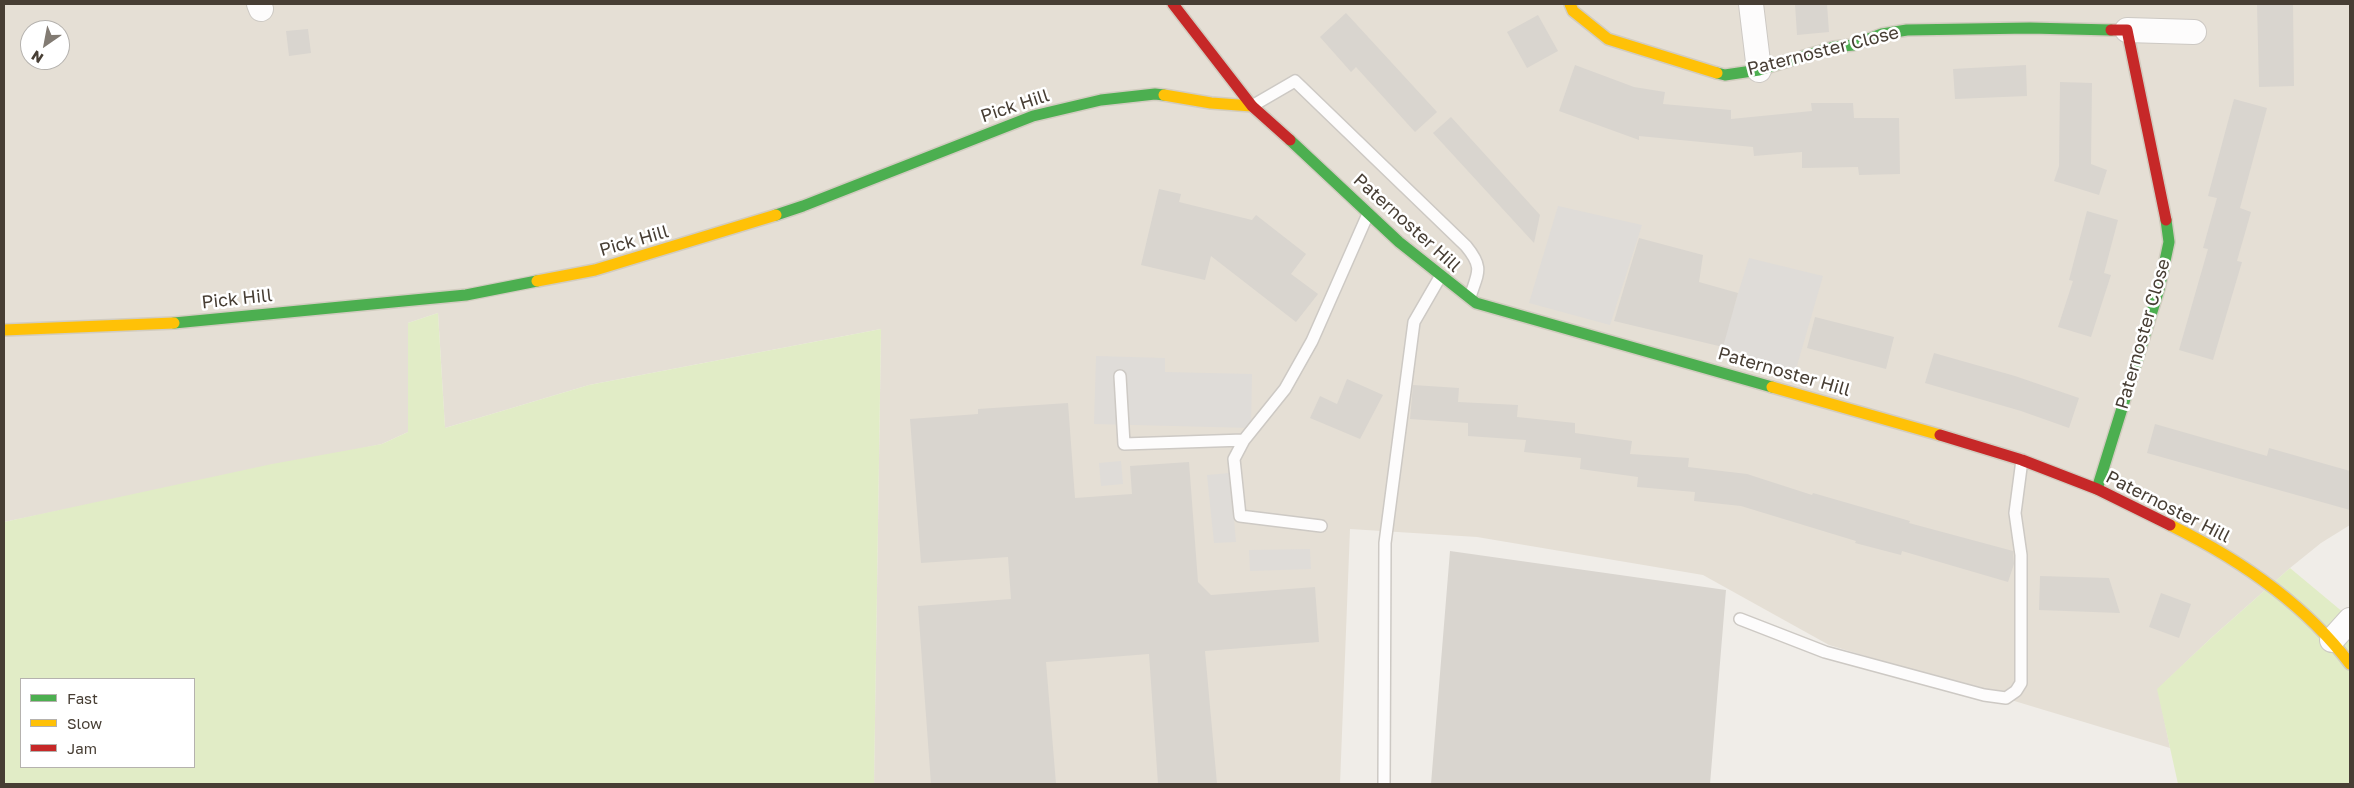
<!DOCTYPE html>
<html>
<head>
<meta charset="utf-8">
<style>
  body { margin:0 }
  #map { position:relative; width:2354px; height:788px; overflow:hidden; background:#f0ede8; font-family:"Golos Text",sans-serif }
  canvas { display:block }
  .frame { position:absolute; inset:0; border:5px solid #473e34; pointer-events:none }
  .legend { position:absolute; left:20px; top:678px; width:175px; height:90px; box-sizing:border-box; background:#fff; border:1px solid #b5b2ae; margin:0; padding:6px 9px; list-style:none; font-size:15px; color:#473e34 }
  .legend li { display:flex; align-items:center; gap:10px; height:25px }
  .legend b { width:25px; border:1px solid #b5b2ae }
  .north { position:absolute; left:20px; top:20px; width:50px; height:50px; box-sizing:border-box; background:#fff; border:1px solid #b5b2ae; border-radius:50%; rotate:213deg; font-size:14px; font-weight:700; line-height:20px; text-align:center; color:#473e34 }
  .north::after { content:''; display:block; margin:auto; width:18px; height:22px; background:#827b73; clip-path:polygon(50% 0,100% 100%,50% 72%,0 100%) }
</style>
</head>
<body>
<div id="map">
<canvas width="2354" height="788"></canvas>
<div class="frame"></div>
<ul class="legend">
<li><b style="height:6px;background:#4caf50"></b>Fast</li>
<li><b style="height:6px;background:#ffc107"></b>Slow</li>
<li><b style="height:6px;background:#c62828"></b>Jam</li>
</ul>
<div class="north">N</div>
</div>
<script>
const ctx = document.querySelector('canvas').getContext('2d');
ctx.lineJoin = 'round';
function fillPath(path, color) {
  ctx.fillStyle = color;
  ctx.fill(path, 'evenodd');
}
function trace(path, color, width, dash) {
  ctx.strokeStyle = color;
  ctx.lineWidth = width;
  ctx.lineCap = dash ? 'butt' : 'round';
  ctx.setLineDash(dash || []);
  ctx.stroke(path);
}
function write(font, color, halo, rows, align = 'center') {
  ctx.font = font + ' "Golos Text",sans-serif';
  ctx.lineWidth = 5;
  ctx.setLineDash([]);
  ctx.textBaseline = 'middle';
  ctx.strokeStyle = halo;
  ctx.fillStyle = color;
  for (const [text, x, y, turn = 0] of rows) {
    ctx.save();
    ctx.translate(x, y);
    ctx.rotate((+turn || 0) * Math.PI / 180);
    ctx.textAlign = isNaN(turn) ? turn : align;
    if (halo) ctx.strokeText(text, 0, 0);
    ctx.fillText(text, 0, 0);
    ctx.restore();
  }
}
fillPath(new Path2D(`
  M4,4H2350V525L2321,543L2290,568L2210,639L2158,689L2170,748L1829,645L1703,575L1477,537L1350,529L1340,784H874L881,329L589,385L445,428L438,313L408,323V432L382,444L4,522ZM30,30H60V60H30Z`), '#e5dfd5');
fillPath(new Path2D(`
  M438,313L445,428L589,385L881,329L874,784H4V522L272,464L382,444L408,432V323ZM21,679H194V767H21Z
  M2290,568L2350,618V784H2178L2157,689L2210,639Z`), '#e1ecc6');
fillPath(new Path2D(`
  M1558,206L1642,225L1610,325L1529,303Z
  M1749,258L1823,276L1794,376L1719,355Z
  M1096,356L1165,358V372L1252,374L1251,428L1094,424Z
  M1121,461L1123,484L1101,486L1099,463Z
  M1230,473L1236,542L1214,543L1207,475Z
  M1310,549L1311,569L1250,571L1249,550Z`), '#dfdcd8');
fillPath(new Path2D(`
  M1795,4H1827L1829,32L1797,35Z
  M2257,4H2293L2294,86L2259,87Z
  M1346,13L1437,112L1415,132L1356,67L1351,72L1320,37Z
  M1538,15L1558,51L1527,68L1507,32Z
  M308,29L311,53L289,56L286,31Z
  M1575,65L1634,87L1665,92L1663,104L1731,110V119L1812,111L1811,103H1853L1854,118H1899L1900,174L1859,175L1858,167L1802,168V152L1754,156L1753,147L1639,136V140L1559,111Z
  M2026,65L2027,96L1955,99L1953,69Z
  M2060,82L2092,83L2091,164L2107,170L2099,195L2054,181L2059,166Z
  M2234,99L2267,108L2240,208L2251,212L2237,261L2242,262L2213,360L2179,350L2208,249L2203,248L2217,198L2208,196Z
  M1451,117L1540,215L1534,243L1433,133Z
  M1159,189L1181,194L1179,202L1252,220L1256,215L1306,254L1291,274L1318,294L1296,322L1211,256L1205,280L1141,265Z
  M2087,211L2118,220L2104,273L2111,275L2091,337L2058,327L2073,281L2069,280Z
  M1639,238L1703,255L1699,282L1738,293L1723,347L1614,321Z
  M1815,317L1894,337L1886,369L1807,348Z
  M1934,353L2015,376L2079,398L2069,428L2021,411L1925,383Z
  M1347,379L1383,395L1360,439L1310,418L1320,396L1337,404Z
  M1413,385L1459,388L1458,402L1518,405L1517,417L1575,423V433L1632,441L1630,454L1689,458L1688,467L1747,474L1812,495L1813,493L1910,521L1909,523L2013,551L2014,564L2008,582L1902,551L1901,555L1855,543L1856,541L1741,506L1694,501L1695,492L1637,487L1638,477L1580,469L1581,458L1524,452L1526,440L1468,436V423L1410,419Z
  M1068,403L1075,498L1132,494L1130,466L1189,462L1198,582L1211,595L1315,587L1319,642L1205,651L1217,784H1158L1149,654L1046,662L1056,784H931L918,606L1011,599L1008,557L921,563L910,419L978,414V409Z
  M2155,424L2267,456L2269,448L2350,471V510L2147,453Z
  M1450,551L1726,590L1710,784H1431Z
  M2040,576L2109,578L2120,613L2039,610Z
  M2161,593L2191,604L2179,638L2149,627Z`), '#d9d5cf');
const lane = new Path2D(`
  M1252,106L1295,81L1466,246C1484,268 1478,272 1470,297
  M1120,376L1124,444L1244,440
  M1321,526L1240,516L1234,459L1244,440L1285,389L1312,341L1368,214
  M1740,619L1825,652L1984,695L2006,698L2016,691L2021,683V555L2015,513L2022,460
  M1384,784L1385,543L1414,322L1440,277`);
const street = new Path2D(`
  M259,4L261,9
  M1751,4L1759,70
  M2127,30L2194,32
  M2332,640L2350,620`);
const fast = new Path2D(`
  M1717,73L1725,75L1759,70L1834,47L1853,45L1882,34L1907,30L2030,28L2111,30
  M1290,140L1399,242L1476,303L1772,387
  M776,215L803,206L1033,116L1101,100L1155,94L1164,95
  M174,323L466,295L537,281
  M2097,489L2159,289L2169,242L2166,220`);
const slow = new Path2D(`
  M1570,4L1573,11L1608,39L1717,73
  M1164,95L1211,103L1252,106
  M537,281L595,270L776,215
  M4,330L174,323
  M1772,387L1940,435
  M2170,525C2237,558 2305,604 2350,664`);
const jam = new Path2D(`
  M1173,4L1252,106L1290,140
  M2111,30H2127L2166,220
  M1940,435L2022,460L2097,489L2170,525`);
trace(lane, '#cdc9c4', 14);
trace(street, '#cdc9c4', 26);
trace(fast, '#d2ccc0', 14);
trace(slow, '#d2ccc0', 14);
trace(jam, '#d2ccc0', 14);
trace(lane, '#fdfcfc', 11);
trace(street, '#fdfcfc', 24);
trace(fast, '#4caf50', 11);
trace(slow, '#ffc107', 11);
trace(jam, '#c62828', 11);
write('18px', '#473e34', '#fff', [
  ["Paternoster Close",1823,51,-14],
  ["Pick Hill",1015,106,-18],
  ["Paternoster Hill",1407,223,42],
  ["Pick Hill",634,241,-16],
  ["Pick Hill",237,299,-6],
  ["Paternoster Close",2143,334,-74],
  ["Paternoster Hill",1784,372,16],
  ["Paternoster Hill",2168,507,27]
]);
</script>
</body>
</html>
